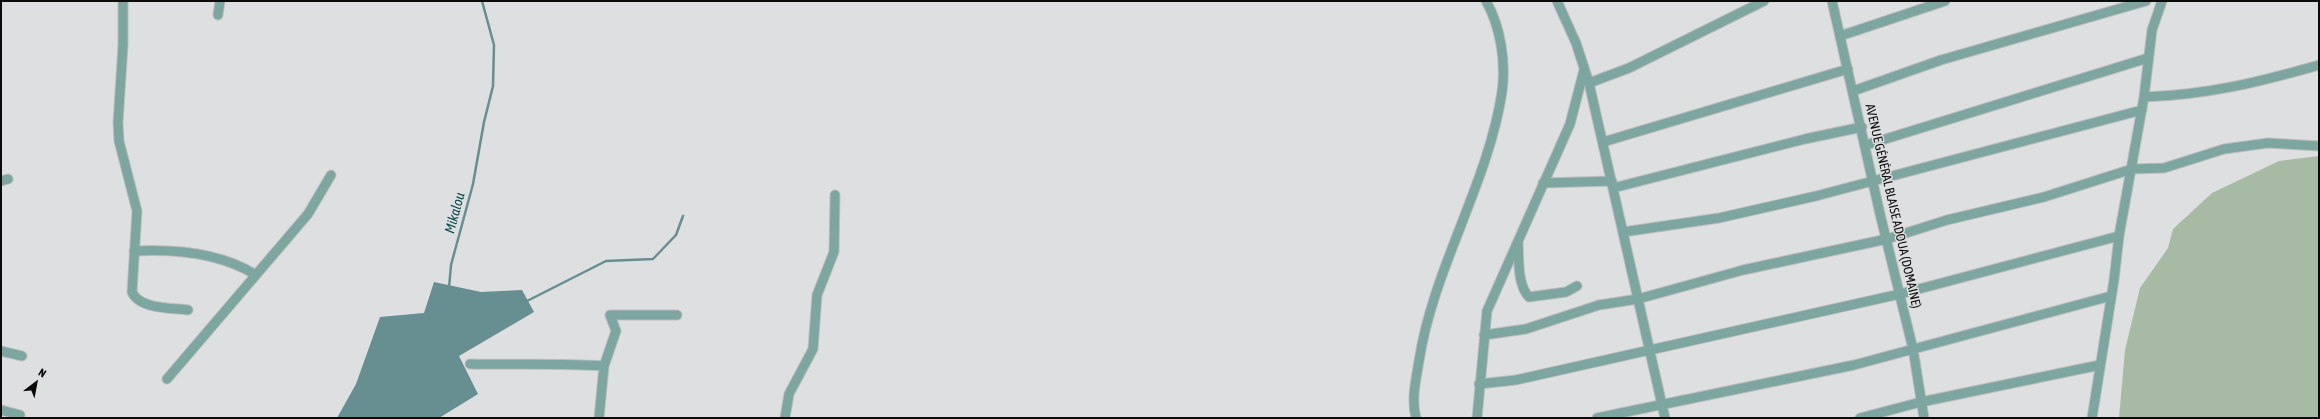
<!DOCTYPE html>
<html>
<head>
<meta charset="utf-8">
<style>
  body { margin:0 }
  #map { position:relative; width:2320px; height:419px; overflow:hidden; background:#dedfe1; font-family:"Asap Condensed",sans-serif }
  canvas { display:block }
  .frame { position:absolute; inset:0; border:2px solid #0b0b0c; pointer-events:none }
  .north { position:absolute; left:16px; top:363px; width:40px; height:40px; -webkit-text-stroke:3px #dedfe1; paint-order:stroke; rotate:32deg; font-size:11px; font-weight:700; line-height:16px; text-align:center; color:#0b0b0c }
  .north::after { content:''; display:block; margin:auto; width:14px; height:18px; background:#0b0b0c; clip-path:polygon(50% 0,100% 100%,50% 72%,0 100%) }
</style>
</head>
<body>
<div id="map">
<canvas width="2320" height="419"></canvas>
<div class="frame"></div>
<div class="north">N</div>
</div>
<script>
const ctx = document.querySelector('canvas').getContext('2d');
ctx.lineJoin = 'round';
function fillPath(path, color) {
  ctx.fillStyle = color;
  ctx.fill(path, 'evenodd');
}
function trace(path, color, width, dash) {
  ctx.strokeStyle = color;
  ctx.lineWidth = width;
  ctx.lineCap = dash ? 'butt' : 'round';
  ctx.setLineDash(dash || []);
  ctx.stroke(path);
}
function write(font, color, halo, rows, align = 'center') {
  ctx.font = font + ' "Asap Condensed",sans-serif';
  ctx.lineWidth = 3;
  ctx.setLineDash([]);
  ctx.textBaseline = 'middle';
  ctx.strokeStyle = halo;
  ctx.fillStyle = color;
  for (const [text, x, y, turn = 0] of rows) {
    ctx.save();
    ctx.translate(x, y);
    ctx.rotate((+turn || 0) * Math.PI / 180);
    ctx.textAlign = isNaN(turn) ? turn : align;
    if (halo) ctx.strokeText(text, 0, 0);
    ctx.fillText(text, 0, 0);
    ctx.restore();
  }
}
fillPath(new Path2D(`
  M2319,156V418H2119L2125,350L2140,288L2168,248L2173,229L2212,193L2279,161Z`), '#a7baa4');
fillPath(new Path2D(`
  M434,282L481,292L522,290L534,312L459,356L478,394L439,418H337L356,384L380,317L424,313Z`), '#678e90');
trace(new Path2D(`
  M449,288L451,265L473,184L484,122L493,86L494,45L482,1
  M525,302L606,261L653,259L676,235L683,216`), '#678e90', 2.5);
const street = new Path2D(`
  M123,1V45L118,123L119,141L137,211L132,292C139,309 172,308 188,310
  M1557,1L1576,43L1589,83L1665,418
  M1832,1L1880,214L1913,349L1924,418
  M218,15L220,1
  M1840,36L1945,1
  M1589,83L1629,68L1764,1
  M1853,91L1941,60L2146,1
  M2144,97C2207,95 2259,82 2319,65
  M1603,142L1848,69
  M1866,145L2148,58
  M1,181L8,179
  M1543,183L1612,181
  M1613,188L1805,139L1862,127
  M1623,232L1719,218L1816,196L2142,110
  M1518,241C1519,258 1517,285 1529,297L1566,292L1577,286
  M134,251C175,249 221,253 256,275
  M1484,335L1526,329L1599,305L1638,299L1743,270L1887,239L1947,220L2044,197L2132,169L2164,168L2224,149L2268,143L2319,146
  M1,351L22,356
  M470,364C515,365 559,363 604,366
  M167,379L308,214L331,175
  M1479,384L1516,380L1900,294L2119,236
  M1,410L20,415
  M599,418L604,366L616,331L610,315H677
  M785,418L789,394L813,349L817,295L834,252L835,195
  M1416,418C1411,399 1416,380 1419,361C1433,269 1488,184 1502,92C1506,63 1501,27 1486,1
  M1477,418L1487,311L1570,124L1584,70
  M1597,418L1854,365L2111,296
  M1860,418L1921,402L2100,365
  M2092,418L2114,280L2119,236L2144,97L2152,30L2162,1`);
trace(street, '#bcbdbf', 11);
trace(street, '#7ca69f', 9);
write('13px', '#0b0b0c', '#dedfe1', [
  ["AVENUE GÉNÉRAL BLAISE ADOUA (DOMAINE)",1893,206,77]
]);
write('italic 14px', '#09484b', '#dedfe1', [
  ["Mikalou",455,213,-75]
]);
</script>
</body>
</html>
